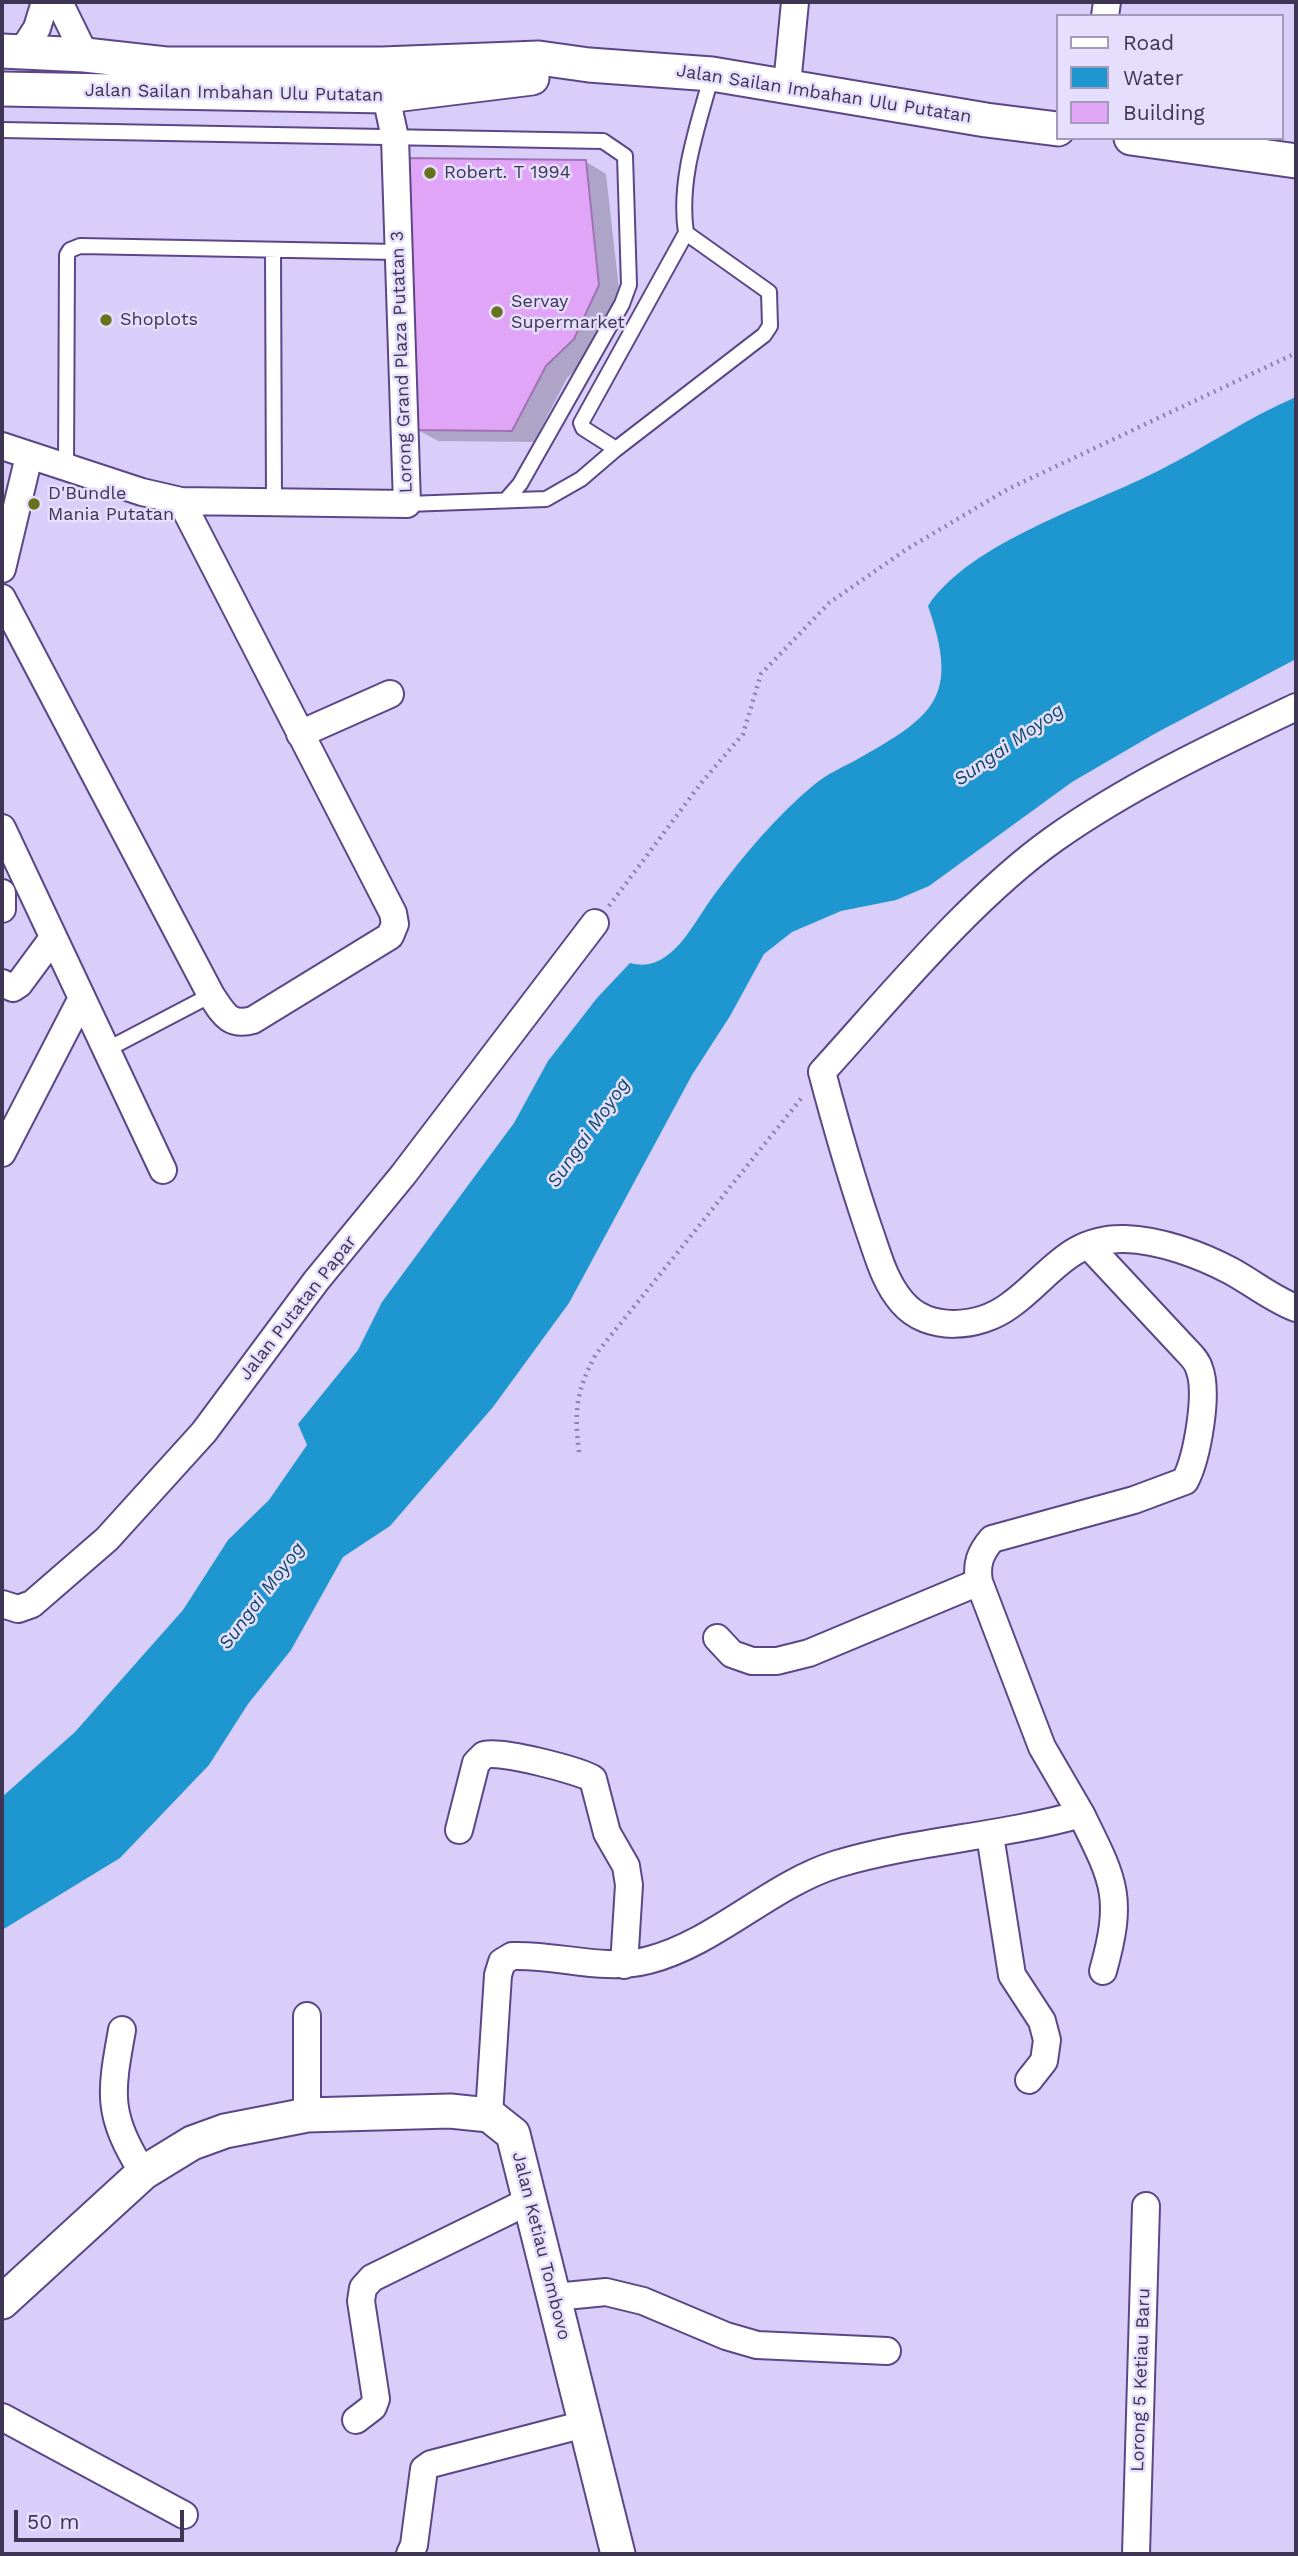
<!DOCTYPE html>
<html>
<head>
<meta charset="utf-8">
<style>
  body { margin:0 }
  #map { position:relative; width:1298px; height:2556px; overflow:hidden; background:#d9cefa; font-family:"Work Sans",sans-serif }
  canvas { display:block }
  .frame { position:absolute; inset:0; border:4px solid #3d3553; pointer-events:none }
  .legend { position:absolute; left:1056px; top:14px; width:228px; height:126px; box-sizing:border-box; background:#e5defc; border:2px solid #a29ab8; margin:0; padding:9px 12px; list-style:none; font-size:21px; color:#3d3553 }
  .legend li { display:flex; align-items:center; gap:14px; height:35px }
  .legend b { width:35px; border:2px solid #a29ab8 }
  .scale { position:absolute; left:14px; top:2510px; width:170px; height:32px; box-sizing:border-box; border:4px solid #3d3553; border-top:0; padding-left:9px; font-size:21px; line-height:24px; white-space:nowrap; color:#3d3553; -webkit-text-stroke:5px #e5defc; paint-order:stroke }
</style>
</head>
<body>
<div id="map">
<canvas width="1298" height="2556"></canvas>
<div class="frame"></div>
<ul class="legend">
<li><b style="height:9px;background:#fff"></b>Road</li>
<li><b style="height:19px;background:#1e96d0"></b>Water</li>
<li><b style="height:19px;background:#e1a5f8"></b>Building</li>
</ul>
<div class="scale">50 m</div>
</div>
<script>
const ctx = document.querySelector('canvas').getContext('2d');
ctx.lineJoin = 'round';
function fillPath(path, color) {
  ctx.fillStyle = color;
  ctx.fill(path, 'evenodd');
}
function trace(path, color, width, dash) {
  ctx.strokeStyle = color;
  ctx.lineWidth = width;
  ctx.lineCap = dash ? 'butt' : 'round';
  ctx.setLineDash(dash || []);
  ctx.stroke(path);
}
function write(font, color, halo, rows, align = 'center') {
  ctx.font = font + ' "Work Sans",sans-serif';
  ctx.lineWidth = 5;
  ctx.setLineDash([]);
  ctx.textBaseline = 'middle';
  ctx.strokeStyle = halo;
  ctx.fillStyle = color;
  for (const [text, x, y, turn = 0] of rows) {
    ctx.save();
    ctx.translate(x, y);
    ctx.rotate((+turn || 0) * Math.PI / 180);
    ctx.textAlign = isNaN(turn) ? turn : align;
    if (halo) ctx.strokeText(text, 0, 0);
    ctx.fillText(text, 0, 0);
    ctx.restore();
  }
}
fillPath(new Path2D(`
  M1296,397V659L1156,733L1072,782L929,886L896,900L841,911L792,932L764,954L730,1016L692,1075L569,1303L493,1407L390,1526L343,1557L291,1650L248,1704L209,1765L120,1858L2,1930V1797L75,1732L183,1610L228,1540L269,1500L307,1445L298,1424L358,1350L382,1302L514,1123L548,1061L597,998L630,963C672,975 694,921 714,895C744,855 776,816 815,784C827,774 843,767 856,760C935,716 960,697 928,606C970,542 1092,505 1160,470C1206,447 1249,417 1296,397Z`), '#1e96d0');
fillPath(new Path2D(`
  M585,161L606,174L620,298L595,351L567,378L534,442L438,441L416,429Z`), '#0003');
const building = new Path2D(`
  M406,158L586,160L599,285L574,339L546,366L512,431L415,430Z`);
fillPath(building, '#e1a5f8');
trace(building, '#9f73b1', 2);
const service = new Path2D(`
  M2,130L603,141L625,156L629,285L622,304L520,484L506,500
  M686,233L769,292L770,326L764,335L616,449L583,428L581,423L686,233C678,179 698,126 712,74
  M273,250L274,503
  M66,468L67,255L70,250L80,246L397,252
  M407,504L546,499L581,479L616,449
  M106,1050L211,995`);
const minor = new Path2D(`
  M59,2L85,55
  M1105,16L1107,2
  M21,53L37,28L45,2
  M787,85L795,2
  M2,446L142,492L181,501L407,504L395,138L386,96
  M2,569L29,456
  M2,598L211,995C223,1013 229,1027 253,1020L390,936L395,924L393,913L181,501
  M1296,707C1214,746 1129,786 1054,839C971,898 891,996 822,1072C836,1125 851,1177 869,1230C878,1255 884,1281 902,1302C928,1333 979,1328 1009,1306C1048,1279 1068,1237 1125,1239C1160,1240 1201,1255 1231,1271C1253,1283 1274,1300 1296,1308
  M300,734L390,694
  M2,828L163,1170
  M2,893V909
  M2,983L13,988L19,984L53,938
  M2,1153L82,998
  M2,1604L18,1609L32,1604L107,1539L204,1432L316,1281L403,1175L595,923
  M717,1638L732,1654L752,1661H777L809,1653L979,1582
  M1081,1814C1114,1881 1124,1896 1103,1971
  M459,1830L476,1763C477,1762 483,1756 484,1755C497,1749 581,1771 593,1779L607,1833L626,1866L629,1885L624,1965
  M990,1835L1012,1975L1042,2021L1047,2040L1044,2061L1029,2080
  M307,2016V2115
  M122,2030C110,2096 107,2114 143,2173
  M489,2115L498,1975L502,1962L512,1956C558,1954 603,1972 649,1960C717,1942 770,1885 837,1864C918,1840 1000,1837 1081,1814L1042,1747L979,1582C976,1564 980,1553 992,1539L1134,1500L1185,1481C1197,1458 1209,1393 1199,1368C1197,1361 1191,1355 1186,1350L1089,1246
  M555,2297L606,2292L643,2301L726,2336L757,2345L887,2351
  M2,2417L184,2515
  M356,2420L373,2407L376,2399L361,2301L363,2288L372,2278L531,2200
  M410,2554L414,2545L424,2469L431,2464L585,2424
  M1136,2554L1146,2206`);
const tertiary = new Path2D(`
  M2,51L85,55L166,64H382L539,58L589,65L712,74L986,120L1058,129
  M2,89L386,96L532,78
  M1131,138L1296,161
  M2,2302L143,2173L192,2143L225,2131L307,2115L450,2111L489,2115L513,2134L618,2554`);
trace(service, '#5b4787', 18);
trace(minor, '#5b4787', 30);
trace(tertiary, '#5b4787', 37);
trace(new Path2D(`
  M609,906L702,782L743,734L761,674L829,603L907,549L1008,489L1296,353
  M579,1452C574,1411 576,1391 596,1354L804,1095`), '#8d83a8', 4.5, [2, 5]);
trace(service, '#fff', 14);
trace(minor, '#fff', 26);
trace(tertiary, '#fff', 33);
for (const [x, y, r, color] of [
  [430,173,7,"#68721c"],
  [497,312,7,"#68721c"],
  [106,320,7,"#68721c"],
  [34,504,7,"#68721c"]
]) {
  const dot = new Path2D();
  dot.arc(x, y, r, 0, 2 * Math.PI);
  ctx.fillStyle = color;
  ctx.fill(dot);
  trace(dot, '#e5defc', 2.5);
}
write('18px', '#3d3553', '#e5defc', [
  ["Jalan Sailan Imbahan Ulu Putatan",234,93,1],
  ["Jalan Sailan Imbahan Ulu Putatan",824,94,9],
  ["Lorong Grand Plaza Putatan 3",402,362,-92],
  ["Jalan Putatan Papar",298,1308,-52],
  ["Jalan Ketiau Tombovo",541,2246,76],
  ["Lorong 5 Ketiau Baru",1141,2380,-88]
]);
write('18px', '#3d3553', '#e5defc', [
  ["Robert. T 1994",444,173],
  ["Servay",511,302],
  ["Supermarket",511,323],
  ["Shoplots",120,320],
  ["D'Bundle",48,494],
  ["Mania Putatan",48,515]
], 'left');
write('italic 19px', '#0c4967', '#e5defc', [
  ["Sungai Moyog",1009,745,-35],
  ["Sungai Moyog",589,1133,-55],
  ["Sungai Moyog",262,1596,-53]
]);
</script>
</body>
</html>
